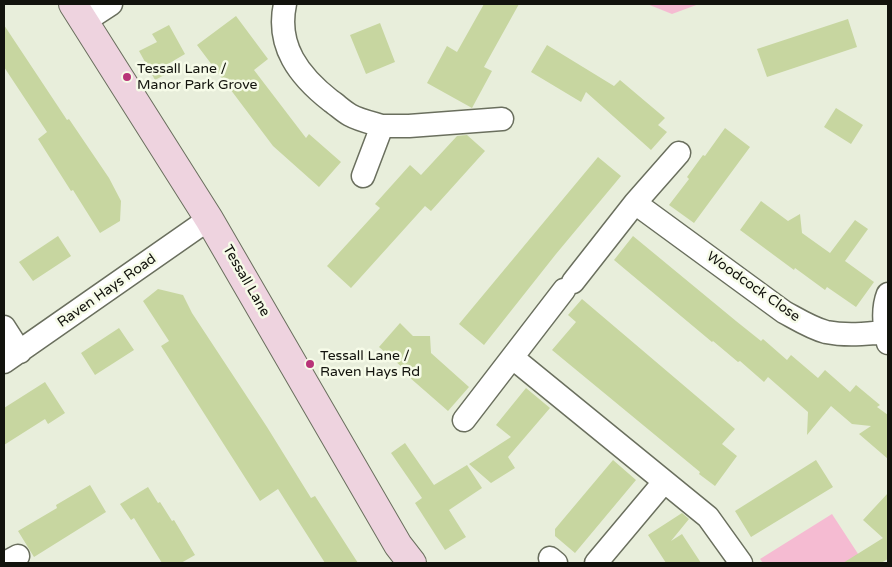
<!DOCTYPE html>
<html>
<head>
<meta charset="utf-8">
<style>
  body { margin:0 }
  #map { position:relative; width:892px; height:567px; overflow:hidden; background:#e8eedb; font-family:"Varela Round",sans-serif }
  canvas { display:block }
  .frame { position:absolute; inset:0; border:5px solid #12130d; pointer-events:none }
</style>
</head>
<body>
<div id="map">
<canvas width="892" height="567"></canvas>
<div class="frame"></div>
</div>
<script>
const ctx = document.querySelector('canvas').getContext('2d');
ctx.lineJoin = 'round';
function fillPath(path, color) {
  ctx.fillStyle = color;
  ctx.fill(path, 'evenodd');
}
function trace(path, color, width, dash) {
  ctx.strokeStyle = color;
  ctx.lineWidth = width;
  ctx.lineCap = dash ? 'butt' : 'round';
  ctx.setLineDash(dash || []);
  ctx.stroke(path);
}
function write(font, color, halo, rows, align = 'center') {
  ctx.font = font + ' "Varela Round",sans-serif';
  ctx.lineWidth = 5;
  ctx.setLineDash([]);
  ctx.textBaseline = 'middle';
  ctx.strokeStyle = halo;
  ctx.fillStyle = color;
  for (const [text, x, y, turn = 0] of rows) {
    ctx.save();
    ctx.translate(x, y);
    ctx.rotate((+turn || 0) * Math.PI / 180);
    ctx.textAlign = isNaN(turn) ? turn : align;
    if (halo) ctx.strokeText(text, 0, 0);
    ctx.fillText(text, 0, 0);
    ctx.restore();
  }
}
fillPath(new Path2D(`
  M647,4H699L672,14Z
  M832,514L864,563H763L760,559Z`), '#f5bbd2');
fillPath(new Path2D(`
  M484,4H519L484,67L492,71L472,108L427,83L447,46L457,52Z
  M236,16L268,59L254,70L306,138L309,134L341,162L319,187L273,146L197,45Z
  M848,19L857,47L767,77L757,49Z
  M380,23L395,62L366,74L350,35Z
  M4,25L67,120L69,119L109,178L121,201L120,221L100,233L73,190L71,191L38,139L47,132L4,67Z
  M169,25L185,54L168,64L172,71L155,80L139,51L157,42L152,34Z
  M547,45L614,86L620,80L665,118L658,125L667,132L651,150L586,92L581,102L531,72Z
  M836,108L863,125L851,144L824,127Z
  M725,128L750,147L694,223L669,205L689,179L687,177L703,155L705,156Z
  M467,135L485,151L431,211L425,206L351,288L327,266L380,208L375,204L410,165L421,175L457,136Z
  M598,157L621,176L556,254L484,345L459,324Z
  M761,201L788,221L800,214L802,233L830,253L855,220L868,229L845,261L874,282L856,307L827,287L825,290L795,268L794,270L740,230Z
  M58,236L71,256L33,281L19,262Z
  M633,236L736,321L761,341L763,339L787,360L791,355L818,378L825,370L850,392L856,385L880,405L877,407L888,415V459L859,434L871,426L852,424L831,406L807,435L808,412L768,377L764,382L740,361L738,362L713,341L712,342L614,260Z
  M158,289L183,295L192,313L267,427L311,498L315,496L358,563H325L278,489L260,501L161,346L169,341L143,301Z
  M582,299L735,429L722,444L737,456L715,486L699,474L700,472L552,350L576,322L568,315Z
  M400,323L413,336H430L431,353L469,387L448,411L401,370L403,368L379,347Z
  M119,328L134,350L95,375L81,353Z
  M45,382L65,413L48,424L45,419L4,445V408Z
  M526,388L550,408L508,457L515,468L491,483L469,464L511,437L496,425Z
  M405,443L434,485L467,465L482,488L449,510L466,537L445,550L415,503L422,498L391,453Z
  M613,460L636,480L575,553L555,536V529Z
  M816,460L833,487L751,537L735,511Z
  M90,485L106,512L34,557L18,531L57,508L56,505Z
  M148,487L158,503L160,502L172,521L174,520L195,555L181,563H162L134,518L131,520L120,504Z
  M888,493V559L881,563H843L883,538L863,520Z
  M682,513L689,519L671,541L682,534L701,563H666L648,535Z`), '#c7d6a0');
const street = new Path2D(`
  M285,4C276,46 299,76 331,101C337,105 343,111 350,115C359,120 372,123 382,126L363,176
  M85,21L111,4
  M382,126H409L502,119
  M635,203L784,312C797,319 811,328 826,332C846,336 866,334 885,332
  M573,282L635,203L679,153
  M888,294C882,309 884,327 888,343
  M4,327L20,352
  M513,358L708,517L741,563
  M4,362L209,219
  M464,420L564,290
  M550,558L556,563
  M5,563L18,556
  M596,563L664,482`);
const secondary = new Path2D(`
  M73,4L209,219L398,545L412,563`);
trace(street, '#6a6f5e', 25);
trace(secondary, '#6a6f5e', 30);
trace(street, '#fff', 22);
trace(secondary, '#eed3df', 28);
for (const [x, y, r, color] of [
  [127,77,5,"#b83378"],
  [310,364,5,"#b83378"]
]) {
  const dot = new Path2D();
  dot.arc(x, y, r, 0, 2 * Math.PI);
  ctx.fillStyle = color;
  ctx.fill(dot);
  trace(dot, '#f6fbe8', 2);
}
write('14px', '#12130d', '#f6fbe8', [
  ["Tessall Lane /",137,69],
  ["Manor Park Grove",137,85],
  ["Tessall Lane /",320,356],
  ["Raven Hays Rd",320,372]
], 'left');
write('14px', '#12130d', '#f6fbe8', [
  ["Tessall Lane",246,281,60],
  ["Woodcock Close",753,287,35],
  ["Raven Hays Road",107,291,-35]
]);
</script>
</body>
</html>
